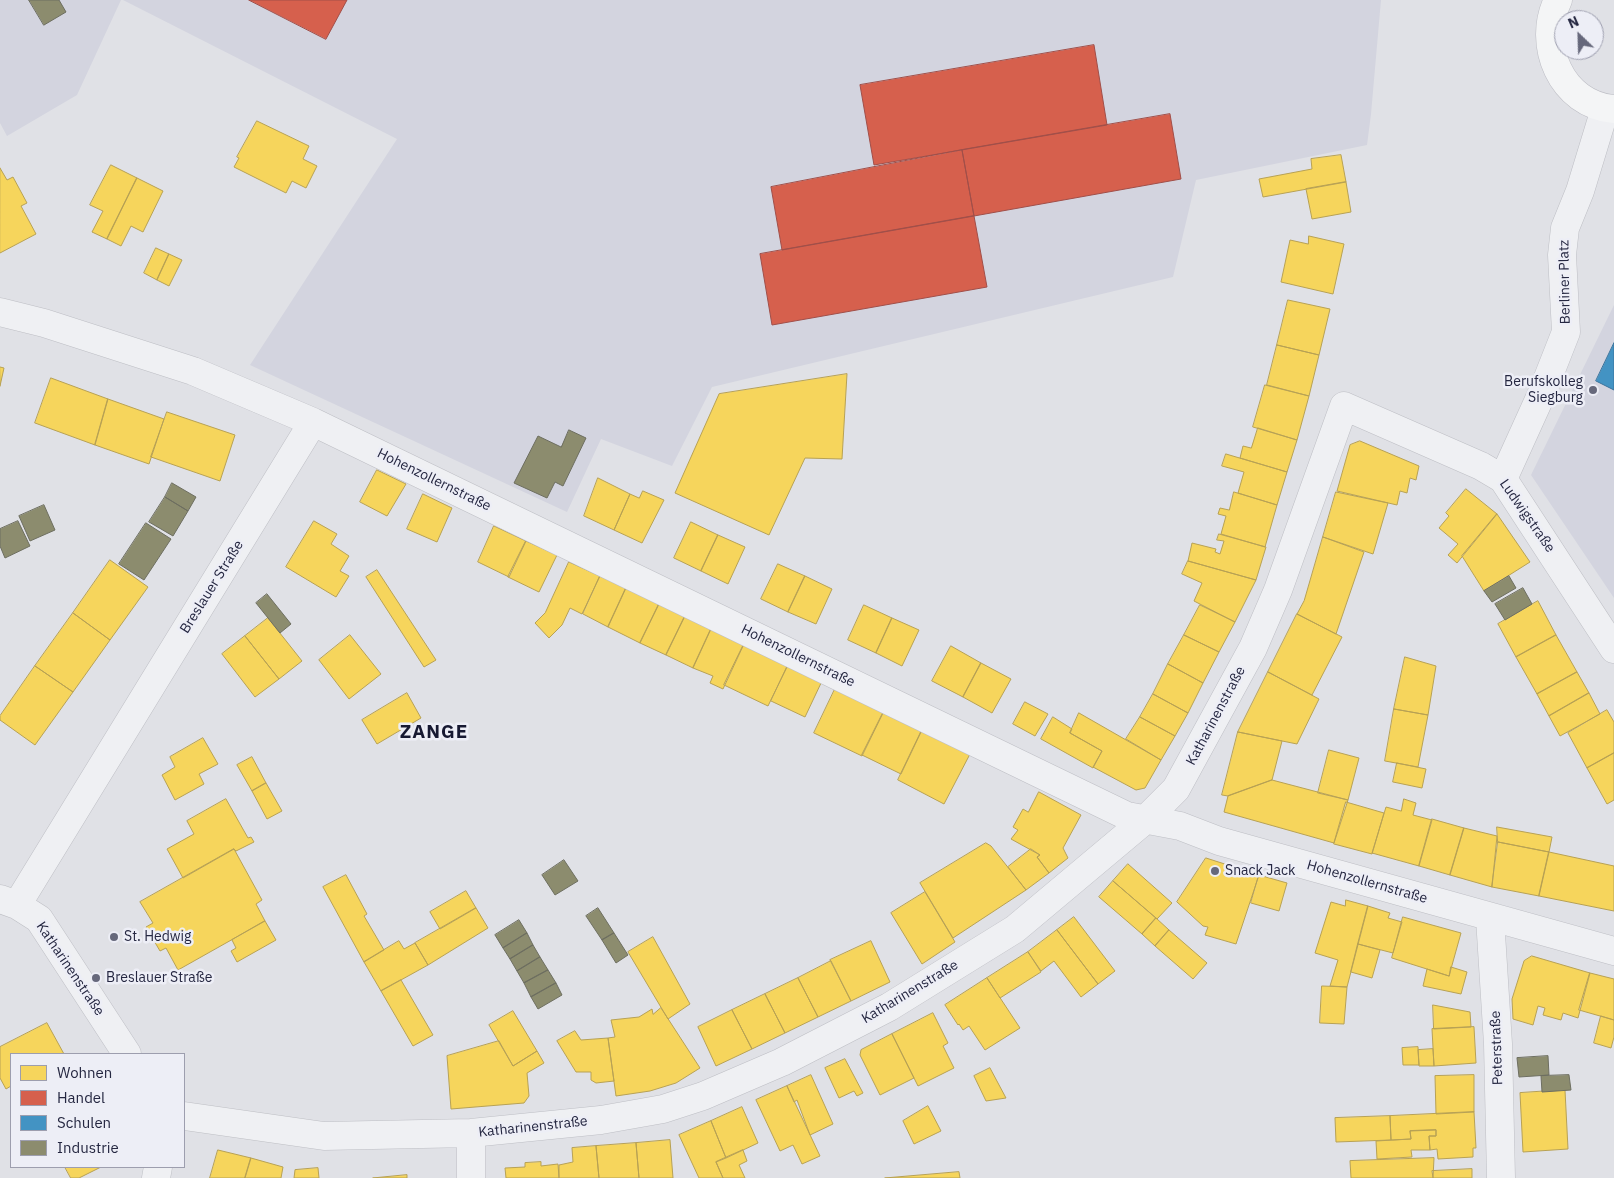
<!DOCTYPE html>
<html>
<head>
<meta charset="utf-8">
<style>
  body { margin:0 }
  #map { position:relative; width:1614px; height:1178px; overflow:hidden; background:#e0e1e6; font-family:"IBM Plex Sans",sans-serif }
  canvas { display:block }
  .legend { position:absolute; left:10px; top:1053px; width:175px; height:115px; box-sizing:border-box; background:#edeef6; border:1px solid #9d9eae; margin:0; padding:6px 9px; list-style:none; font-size:15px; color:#252741 }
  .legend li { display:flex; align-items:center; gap:10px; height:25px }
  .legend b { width:25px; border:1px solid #9d9eae }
  .north { position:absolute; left:1554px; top:10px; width:50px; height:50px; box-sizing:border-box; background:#edeef6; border:1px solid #9d9eae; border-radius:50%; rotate:336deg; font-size:14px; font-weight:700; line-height:20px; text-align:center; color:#252741 }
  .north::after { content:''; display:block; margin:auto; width:18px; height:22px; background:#66687b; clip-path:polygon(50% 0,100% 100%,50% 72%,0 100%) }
</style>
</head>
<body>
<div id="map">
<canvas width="1614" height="1178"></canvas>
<ul class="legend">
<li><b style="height:14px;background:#f6d55c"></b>Wohnen</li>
<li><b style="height:14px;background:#d6604d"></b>Handel</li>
<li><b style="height:14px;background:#4393c3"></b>Schulen</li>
<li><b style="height:14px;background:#8c8c6e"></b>Industrie</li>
</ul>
<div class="north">N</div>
</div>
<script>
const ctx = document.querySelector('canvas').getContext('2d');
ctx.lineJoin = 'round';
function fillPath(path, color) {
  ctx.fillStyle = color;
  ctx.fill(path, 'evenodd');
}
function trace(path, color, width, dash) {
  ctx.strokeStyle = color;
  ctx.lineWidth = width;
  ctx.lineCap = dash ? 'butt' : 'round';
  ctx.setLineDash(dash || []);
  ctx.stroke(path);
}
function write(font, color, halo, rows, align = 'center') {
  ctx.font = font + ' "IBM Plex Sans",sans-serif';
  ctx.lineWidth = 5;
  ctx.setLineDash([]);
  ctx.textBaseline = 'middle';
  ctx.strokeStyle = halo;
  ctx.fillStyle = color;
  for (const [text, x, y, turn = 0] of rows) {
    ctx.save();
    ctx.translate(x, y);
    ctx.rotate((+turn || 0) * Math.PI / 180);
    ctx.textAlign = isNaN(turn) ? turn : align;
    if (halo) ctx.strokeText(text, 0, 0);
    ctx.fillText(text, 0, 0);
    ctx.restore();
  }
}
fillPath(new Path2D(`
  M0,0H121L77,95L7,136L0,123Z
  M123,0H1381L1371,114L1367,145L1196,180L1173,277L712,387L672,466L601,439L567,512L250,365L397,139Z
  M1614,305V598L1531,475Z`), '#d3d4df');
const homes = new Path2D(`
  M257,121L309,146L303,159L317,166L306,188L292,181L286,193L234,167L239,158L237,157Z
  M1341,155L1346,182L1263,197L1259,179L1312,169L1311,159Z
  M111,165L137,178L107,239L92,232L103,211L90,205Z
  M0,168L7,180L13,177L27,203L21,206L36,234L0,253Z
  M137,178L163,191L143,232L131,226L121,246L107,239Z
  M1346,182L1351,212L1312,219L1306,189Z
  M1309,236L1344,244L1333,294L1281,282L1290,240L1308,244Z
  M156,248L169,254L157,280L144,273Z
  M169,254L182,260L169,286L157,280Z
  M1288,300L1330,309L1319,355L1277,345Z
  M1277,345L1319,355L1309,396L1267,385Z
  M0,367L4,368L0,386Z
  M847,374L842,459L805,458L769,535L675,493L719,394Z
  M51,378L108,399L95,445L35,423Z
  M1265,385L1309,396L1297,440L1253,427Z
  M108,399L164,419L149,464L95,445Z
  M167,412L235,435L220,481L151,457Z
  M1258,428L1297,440L1287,472L1240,458L1243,446L1251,448Z
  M1360,441L1419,466L1416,480L1410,478L1407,493L1400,491L1397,505L1337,491L1350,445Z
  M1226,454L1287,472L1277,505L1238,493L1244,472L1222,466Z
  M377,470L406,484L387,516L360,502Z
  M598,478L630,494L614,530L584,516Z
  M1466,489L1497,514L1457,563L1448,555L1458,544L1439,528L1449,516L1446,513Z
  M643,491L664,500L642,543L614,530L630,494L639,498Z
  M1234,492L1277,505L1265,547L1221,534L1226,516L1218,514L1220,508L1229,510Z
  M1336,492L1388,503L1373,554L1323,537Z
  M423,494L452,508L437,542L407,529Z
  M1497,514L1530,562L1484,591L1462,556Z
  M314,521L337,534L331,544L349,556L340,571L349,576L336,597L286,567Z
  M691,522L718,535L701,571L674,558Z
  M494,526L526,541L509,577L478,562Z
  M1219,534L1266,547L1256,580L1188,561L1192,543L1216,549L1215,552L1220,554L1224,541L1217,540Z
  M718,535L745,547L728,584L701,571Z
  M1323,537L1364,552L1336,634L1297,614L1304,601Z
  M526,541L557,555L539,592L508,577Z
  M110,560L148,587L110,640L73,613Z
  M1188,561L1256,580L1235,622L1194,601L1202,583L1182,574Z
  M569,562L600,576L582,614L570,608L562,625L549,638L535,623L545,613Z
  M778,564L805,576L788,612L761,599Z
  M377,570L436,660L424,667L366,577Z
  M600,576L626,588L608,627L583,614Z
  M805,576L832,589L816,624L788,612Z
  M626,588L659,604L640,643L608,627Z
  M1538,601L1556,635L1516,657L1498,624Z
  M659,604L685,616L666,655L640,643Z
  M864,605L892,618L876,653L848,640Z
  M1200,605L1235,622L1219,652L1184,635Z
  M73,613L110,640L73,692L35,666Z
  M1297,614L1342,637L1312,695L1268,672Z
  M685,616L711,629L693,668L666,655Z
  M268,618L302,661L279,679L245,636Z
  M892,618L919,630L902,666L876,653Z
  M711,629L744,644L723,689L710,683L713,676L693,668Z
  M350,635L381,674L349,699L319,660Z
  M1184,635L1219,652L1203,683L1168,664Z
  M1556,635L1577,672L1537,694L1516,657Z
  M245,636L279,679L255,697L222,654Z
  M744,644L788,665L768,706L724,685Z
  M951,646L981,663L963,697L932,681Z
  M1405,657L1436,666L1428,715L1394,709Z
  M981,663L1011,679L992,713L963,697Z
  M1168,664L1203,683L1188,713L1153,694Z
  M788,665L822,681L805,717L771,701Z
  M35,666L73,692L35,745L0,720V716Z
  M1268,672L1319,699L1297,744L1238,732Z
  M1577,672L1589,693L1549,716L1537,694Z
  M836,687L884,711L862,756L814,733Z
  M407,693L421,718L377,744L362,720Z
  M1589,693L1600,714L1560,736L1549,716Z
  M1153,694L1188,713L1175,736L1140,717Z
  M1025,702L1048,714L1035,736L1013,724Z
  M1394,709L1428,715L1418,767L1385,761Z
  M1607,710L1614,722V753L1587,768L1568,733Z
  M884,711L922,730L901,774L862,755Z
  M1079,713L1161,760L1145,788L1136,790L1093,767L1102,751L1070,733Z
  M1053,717L1072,729L1070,733L1102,751L1093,768L1041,739Z
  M1140,717L1175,736L1161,760L1126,739Z
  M922,730L970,754L944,804L898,780Z
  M1238,732L1282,741L1272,780L1228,796L1222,795Z
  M203,738L218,764L199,774L204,784L175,800L162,775L175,767L170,757Z
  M1329,750L1359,758L1348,800L1318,793Z
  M1614,753V800L1607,804L1587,768Z
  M252,757L266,783L252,791L237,765Z
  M1397,763L1426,769L1422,788L1393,782Z
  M1272,780L1348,800L1334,843L1224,812L1228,796Z
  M266,783L282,811L267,819L252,791Z
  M1039,792L1081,815L1063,848L1068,858L1049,873L1037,857L1040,855L1011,839L1018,830L1013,827L1023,809L1028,812Z
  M226,799L248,838L251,837L254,842L236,851L234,849L183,878L167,849L194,834L187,821Z
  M1404,799L1416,803L1413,815L1432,820L1419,866L1372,853L1386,807L1401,811Z
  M1346,802L1384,813L1372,854L1334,844Z
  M1432,819L1464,828L1450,875L1419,866Z
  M1497,827L1552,837L1549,852L1498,842Z
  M1464,828L1497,836L1492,887L1450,875Z
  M1498,842L1549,852L1539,896L1492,887Z
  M986,843L991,846L1026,890L953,938L920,883Z
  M234,849L262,900L256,904L265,921L178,970L166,948L160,951L146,927L153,923L140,902Z
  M1031,849L1040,855L1037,857L1049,873L1026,890L1008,867Z
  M1549,852L1614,866V911L1539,896Z
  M1206,858L1259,875L1236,944L1205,935L1208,927L1203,926L1177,902Z
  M1128,864L1172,903L1157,919L1113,881Z
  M346,875L367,914L364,916L384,950L364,962L323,887Z
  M1259,875L1287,883L1279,911L1251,903Z
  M1113,881L1156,918L1142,934L1099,897Z
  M466,891L476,908L440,929L430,912Z
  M925,892L955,942L922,964L891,913Z
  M1346,900L1368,906L1347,987L1330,986L1338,960L1315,953L1331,902L1345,906Z
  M1368,906L1390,913L1388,918L1402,922L1393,953L1358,944Z
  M476,908L488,928L428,965L415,943Z
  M1074,917L1115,971L1098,984L1057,930Z
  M1403,917L1461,933L1449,976L1392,958Z
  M1156,918L1169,930L1155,946L1142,934Z
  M265,921L276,940L237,962L231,951L236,948L232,940Z
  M1057,930L1098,984L1081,997L1054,961L1041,971L1028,952Z
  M1169,930L1207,963L1193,979L1155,946Z
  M653,937L690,1004L668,1019L628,952Z
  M399,941L404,949L415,943L428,965L381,991L364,962Z
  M871,941L890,982L851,1001L830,960Z
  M1358,944L1380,950L1372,978L1351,972Z
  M1028,952L1041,972L1000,998L987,978Z
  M1532,956L1590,973L1578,1018L1563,1013L1561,1020L1543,1015L1545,1008L1538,1006L1533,1025L1513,1019L1512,999L1524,961Z
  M831,961L851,1001L818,1017L798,978Z
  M1451,967L1467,972L1461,994L1423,986L1427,969L1449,976Z
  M1590,973L1614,979V1020L1579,1010Z
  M798,978L818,1017L785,1033L765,994Z
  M987,978L1020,1028L985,1050L969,1026L963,1030L959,1024L958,1025L945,1005Z
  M401,980L433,1035L413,1046L381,991Z
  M1322,986L1347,987L1344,1024L1320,1023Z
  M765,994L785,1033L752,1049L732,1010Z
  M1433,1005L1470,1012L1471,1027L1434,1029Z
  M661,1008L700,1068L676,1083L650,1091L616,1096L608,1038L615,1037L611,1020L639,1017L652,1009L653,1014Z
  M732,1010L752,1049L716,1066L698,1027Z
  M513,1011L537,1051L513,1066L489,1025Z
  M933,1013L948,1043L943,1046L954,1068L918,1086L892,1034Z
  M1601,1016L1614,1020V1037L1611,1048L1594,1043Z
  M47,1023L64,1054H11V1086L6,1089L0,1078V1047Z
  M1474,1027L1476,1063L1434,1066L1432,1029Z
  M575,1031L581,1040L608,1038L614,1081L596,1083L591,1080V1072H576L557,1041Z
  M892,1034L914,1078L880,1095L860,1055L861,1050Z
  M499,1041L513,1066L537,1051L544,1063L527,1073L529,1096L524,1103L451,1109L447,1056Z
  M1418,1047L1419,1065H1403L1402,1048Z
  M1433,1049L1434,1066H1419L1418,1050Z
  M845,1059L863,1093L857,1096L854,1091L839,1098L825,1068Z
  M990,1068L1006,1098L986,1101L974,1076Z
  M811,1075L833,1124L810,1135L797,1100L794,1102L787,1086Z
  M1474,1075V1112L1436,1114L1435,1076Z
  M787,1086L820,1156L802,1164L793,1145L780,1151L756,1100Z
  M1565,1090L1568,1149L1523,1152L1520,1093Z
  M928,1106L941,1131L914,1144L903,1121Z
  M742,1107L758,1143L726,1158L711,1121Z
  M1474,1112L1476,1148H1473V1157L1438,1159L1437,1149L1430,1150L1429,1136H1436V1130L1410,1131L1411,1139L1391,1140L1390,1116Z
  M1390,1116L1391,1140L1336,1142L1335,1118Z
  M711,1121L726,1158L716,1162L723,1178H699L679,1135Z
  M1436,1130V1136H1429L1430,1150H1411L1412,1157L1377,1159L1376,1141L1411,1139L1410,1131Z
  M670,1140L673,1178H639L636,1143Z
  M636,1143L639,1178H599L596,1146Z
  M596,1146L599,1178H559V1165L573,1162L572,1148Z
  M218,1150L251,1158L245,1178H210Z
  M743,1150L747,1161L739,1165L745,1178H723L716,1162Z
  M251,1158L283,1167L281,1178H245Z
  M1434,1158L1433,1178H1351L1350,1161Z
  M541,1162V1166L558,1164L559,1178H506L505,1168L525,1167V1163Z
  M65,1167H101L79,1178H71Z
  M318,1168L319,1178H294L295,1170Z
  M1472,1169V1178H1433L1432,1171Z
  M959,1172L960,1178H885Z
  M407,1175V1178H373Z`);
fillPath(homes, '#f6d55c');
trace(homes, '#b7a154', 1);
const shops = new Path2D(`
  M249,0H347L326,39Z
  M1094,45L1107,125L874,165L860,85Z
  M1170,114L1181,179L974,216L962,150Z
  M962,150L974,216L782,250L771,187Z
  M974,216L987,287L772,325L760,254Z`);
fillPath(shops, '#d6604d');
trace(shops, '#a14f49', 1);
const schools = new Path2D(`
  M1614,343V390L1596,381Z`);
fillPath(schools, '#4393c3');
trace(schools, '#3a739c', 1);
const industry = new Path2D(`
  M29,0H59L66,12L44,25Z
  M569,430L586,438L563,486L555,482L547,498L514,483L538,436L561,447Z
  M172,483L196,497L188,511L165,497Z
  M165,497L188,511L173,536L149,522Z
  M44,505L55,530L30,541L19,516Z
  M18,521L30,546L5,558L0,546V529Z
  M146,523L171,539L144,580L119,564Z
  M1509,576L1516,588L1492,602L1484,591Z
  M1523,588L1532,604L1505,620L1495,604Z
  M267,594L291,624L280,633L256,603Z
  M564,860L578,881L555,895L542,875Z
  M598,908L614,933L602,940L586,916Z
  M519,920L527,933L503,948L495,935Z
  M527,933L533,945L510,959L503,948Z
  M614,933L628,955L616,963L602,940Z
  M533,945L540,957L517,971L510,959Z
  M540,957L548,970L524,983L517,971Z
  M548,970L556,983L531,997L524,983Z
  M556,983L562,995L538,1009L531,997Z
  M1548,1056L1549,1075L1519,1077L1517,1058Z
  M1569,1075L1571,1090L1542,1092L1541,1076Z`);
fillPath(industry, '#8c8c6e');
trace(industry, '#6d6e60', 1);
const minor = new Path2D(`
  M0,312L44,323L193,371L313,422L1127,816L1180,826L1219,841L1614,951
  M1503,479L1542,393L1566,332L1562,255L1565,228L1580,191L1605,109
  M0,899L17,905L39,919L127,1054
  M17,905L313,422
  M1490,918L1498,1044L1501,1178
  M184,1116L324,1136L471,1133L601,1120L663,1109L703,1096L782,1062L889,1007L1015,929L1145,820L1176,789L1253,648L1278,590L1344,406L1481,466L1503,479L1614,649
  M471,1133V1178
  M156,1178L158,1167`);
const major = new Path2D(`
  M1558,0C1536,44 1561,105 1614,109`);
trace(minor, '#bdbec4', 29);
trace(major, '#bcbdc4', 29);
trace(minor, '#eff0f3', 28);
trace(major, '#f4f5f6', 28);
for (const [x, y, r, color] of [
  [1593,390,5,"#66687b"],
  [1215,871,5,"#66687b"],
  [114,937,5,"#66687b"],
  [96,978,5,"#66687b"]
]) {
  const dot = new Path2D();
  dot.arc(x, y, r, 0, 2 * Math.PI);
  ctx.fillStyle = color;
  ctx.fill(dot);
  trace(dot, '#edeef6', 2);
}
write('14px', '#252741', '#edeef6', [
  ["Berliner Platz",1565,282,-91],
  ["Hohenzollernstraße",434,480,26],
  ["Ludwigstraße",1527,516,55],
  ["Breslauer Straße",212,587,-58],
  ["Hohenzollernstraße",798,656,26],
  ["Katharinenstraße",1216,716,-62],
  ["Hohenzollernstraße",1367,882,16],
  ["Katharinenstraße",70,969,56],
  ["Katharinenstraße",910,992,-31],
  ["Peterstraße",1497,1048,-92],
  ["Katharinenstraße",533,1127,-6]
]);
write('14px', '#252741', '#edeef6', [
  ["Berufskolleg",1583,382,"right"],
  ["Siegburg",1583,398,"right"],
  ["Snack Jack",1225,871],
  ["St. Hedwig",124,937],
  ["Breslauer Straße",106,978]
], 'left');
ctx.letterSpacing = '1px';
write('bold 19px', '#171932', '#edeef6', [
  ["ZANGE",434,733]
]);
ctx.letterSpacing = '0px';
</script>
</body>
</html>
